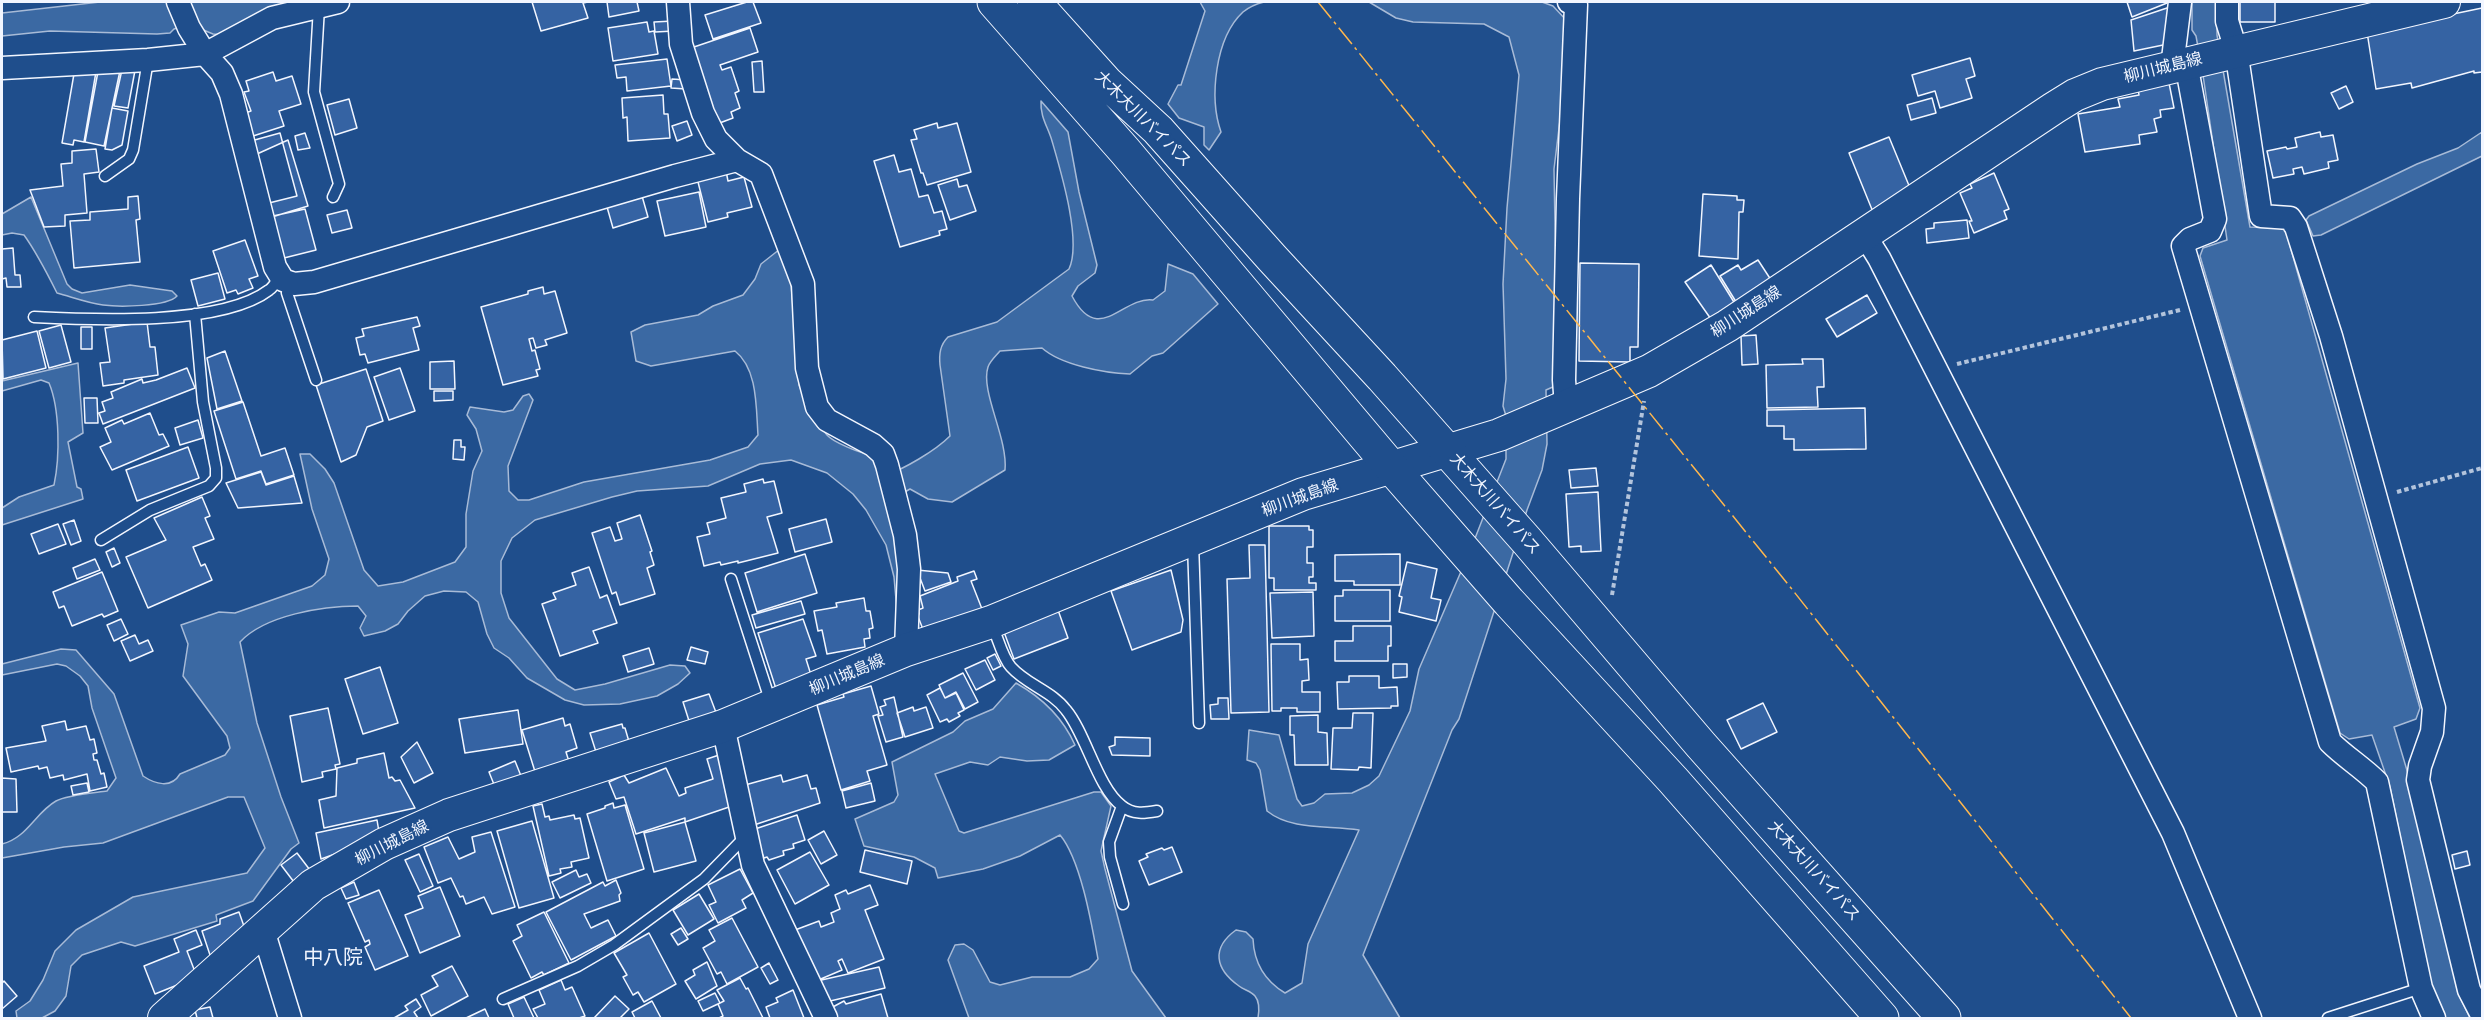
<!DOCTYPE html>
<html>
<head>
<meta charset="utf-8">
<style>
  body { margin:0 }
  #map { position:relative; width:2484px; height:1020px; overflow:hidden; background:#1f4e8c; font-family:Quicksand,sans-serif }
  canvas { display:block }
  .frame { position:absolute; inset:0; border:3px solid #f2f6ff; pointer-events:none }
</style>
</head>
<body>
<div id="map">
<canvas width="2484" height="1020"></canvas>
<div class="frame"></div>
</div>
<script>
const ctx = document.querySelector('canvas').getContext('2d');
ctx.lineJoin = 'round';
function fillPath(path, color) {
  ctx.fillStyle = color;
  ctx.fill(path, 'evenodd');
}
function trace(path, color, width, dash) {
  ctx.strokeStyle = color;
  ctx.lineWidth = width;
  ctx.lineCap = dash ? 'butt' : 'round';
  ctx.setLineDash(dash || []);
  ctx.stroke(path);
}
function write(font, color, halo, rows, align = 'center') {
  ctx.font = font + ' Quicksand,"Noto Sans JP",sans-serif';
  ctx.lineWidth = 4.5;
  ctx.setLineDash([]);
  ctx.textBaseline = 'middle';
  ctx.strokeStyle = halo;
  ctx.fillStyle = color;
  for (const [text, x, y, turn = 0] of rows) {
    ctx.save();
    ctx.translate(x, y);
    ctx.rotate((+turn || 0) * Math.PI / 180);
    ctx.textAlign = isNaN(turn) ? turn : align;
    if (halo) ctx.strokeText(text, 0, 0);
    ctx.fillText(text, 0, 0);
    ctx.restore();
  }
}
const water = new Path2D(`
  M100,2H311L232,36L213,34L201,29L198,22L174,29L170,33L157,34L50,31L2,36V13Z
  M1200,2H1264C1256,4 1249,7 1243,12C1215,38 1209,98 1221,132L1209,150L1204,145V127L1179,118L1168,104L1178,85H1181L1205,11Z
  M1369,2H1542L1553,6L1567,21L1566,71L1554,169L1556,283L1555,386L1546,390L1547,444L1542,470L1527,510L1459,719L1452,730L1363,955L1400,1018H1258C1259,1012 1260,1002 1255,996C1251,991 1244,990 1239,986C1215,969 1211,948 1236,930L1246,932L1253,939C1254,962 1265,981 1285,993L1302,983L1308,944L1359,830C1329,825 1292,831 1267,811L1260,770L1256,763L1247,760L1249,730L1279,735L1297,799L1302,806L1314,803L1325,794L1352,793L1369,785L1379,776L1410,711L1419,669L1472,546L1506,459V416L1503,406L1506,379L1503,284L1507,208L1519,75L1509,37L1484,24L1413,22L1396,18Z
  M2192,2H2217V35L2250,227L2285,228L2420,708L2416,719L2394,727L2412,787L2458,993L2470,1018H2444L2432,991L2390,787L2372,735L2349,739L2340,733L2200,256L2203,248L2227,240L2203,75L2196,36L2192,30Z
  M1041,101L1068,132L1079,192L1097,265L1095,273L1078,286L1072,296C1099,347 1122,296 1153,300L1165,291L1168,264L1193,274L1218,304L1163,353L1152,356L1130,374C1104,373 1061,365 1042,348L1000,351C996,356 990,361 988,367C980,391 1008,438 1005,470L952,502L928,499L910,489L891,500L901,586L897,611L894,577L886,545L866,510L853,494L827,473L791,460L760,464L708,486L637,491L612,497L535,520L512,538L501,561V593L509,618L557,679L575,690L605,684L670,665L685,666L690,673L678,684L657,696L620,704L584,705L565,700L527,678L509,658L494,648L487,634L478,602L466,592L444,591L425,596L408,611L398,624L385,631L364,636L360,628L366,616L358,606C323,606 265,615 240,642L257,723L281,797L299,843L291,849L253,901L216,915L217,921L135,946L121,942L82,955L71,966L66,996L55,1011L42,1018H17L16,1011L30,1001L43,980L55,951L76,930L133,897L247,873L265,848L244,797H228L103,843L64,847L2,858V844C27,838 35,813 56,801C67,795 93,793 107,791L116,778L92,708L88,686L80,676L66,666L57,664L2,675V664L61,649L76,650L114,694L143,776C155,784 171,789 180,774L225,755L230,748L227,736L183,676L188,644L181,625L219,612L235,613L312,586L325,575L329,559L312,509L300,454H310L325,469L334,483L364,570L378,586L403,582L455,562L466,547V514L473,471L482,451L476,429L467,415L470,407L504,412L513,410L523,396L529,394L533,400L508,466L509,491L518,500H529L584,482L710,460L748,447L758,435C756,408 758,369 735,351L651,366L636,361L631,332L645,325L698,315L713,306L743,295L755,279L761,264L780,249L791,283L799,385C805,402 815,421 827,435C833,442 861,454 870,454L884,476C904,469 935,451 950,436L940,365C939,354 940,345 948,337L997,322L1069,269C1082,241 1061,172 1052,141C1048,127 1040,117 1041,101Z
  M2482,132V156L2321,235L2313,236L2306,220L2309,216L2417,164L2458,148Z
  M31,197L67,284L72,289L82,293L130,285L172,291L177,296C167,307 118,307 103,305C88,303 72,297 57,293C47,273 37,253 24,235L12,233L2,235V214Z
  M78,363L83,433L68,442L77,487L81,489L83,499L2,525V508L19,497L54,485C60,457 60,409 49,383L41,380L2,391V381Z
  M1016,683C1041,697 1063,718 1075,745L1049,760L1027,761L1000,757L988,765L970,762L935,774L959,831L964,833L1094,792H1101L1111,806L1101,851L1105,869L1132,971L1166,1018H969L948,960L955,945L964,944L973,950L990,982L1000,985L1032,977H1070L1089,969L1098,959C1092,926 1081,860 1060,835L1020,856L983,869L938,878L935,868L914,857L864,846L855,819L894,802L898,795L892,762L953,732L965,721L993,709Z`);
fillPath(water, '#3b69a3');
trace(water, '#a8bbd7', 1.5);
const building = new Path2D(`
  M532,2H588L583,3L588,18L541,31Z
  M607,2H637L639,11L609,17Z
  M747,2H753L761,23L713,39L705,15Z
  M2127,2H2166L2167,3L2132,17Z
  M2240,2H2275V22H2240Z
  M2170,7L2168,44L2134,51L2131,20Z
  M2482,8V72L2474,73V71L2412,88L2411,83L2376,89L2367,32Z
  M673,21L674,31L655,32L654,22Z
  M647,22L649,32L654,31L658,54L613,61L608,28Z
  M750,28L758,52L720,65L722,70L731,67L739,91L735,93L740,108L731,112L733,118L717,124L691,48Z
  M1970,58L1975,76L1966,79L1972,98L1940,108L1935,91L1918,96L1912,75Z
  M667,59L671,86L627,91L626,77L617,78L615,65Z
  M762,61L764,92H754L752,62Z
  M123,65H136L128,108L114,106Z
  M97,66L84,142L74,140L73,145L62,143L75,68Z
  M99,66H121L104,146L85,142Z
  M273,72L276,81L292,76L301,104L279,111L284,126L250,137L242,114L251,111L244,92L249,91L246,81Z
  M672,79L687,80L686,89L671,88Z
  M2169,83L2174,108L2160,110L2161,117L2154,119L2157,132L2139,135L2140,144L2085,152L2078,114L2120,107L2118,99L2139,95L2138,89Z
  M2346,86L2353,102L2339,109L2331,93Z
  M663,95L664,114H668L670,138L628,141L627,117L623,118L622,98Z
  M1932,98L1936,113L1911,120L1907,105Z
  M349,99L357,128L335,135L327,105Z
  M112,108L128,111L122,145L112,150L105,149Z
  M687,121L692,135L677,141L672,126Z
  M937,123L938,128L957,123L971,172L927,185L923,173H921L911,140L917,139L914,130Z
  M2320,132L2321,137L2333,135L2338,160L2328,162L2329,168L2304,174L2302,167L2293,169L2294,174L2273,178L2267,151L2286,147L2287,149L2297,147L2295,138Z
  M280,133L297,196L269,203L251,141Z
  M305,133L310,148L298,150L295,136Z
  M1889,137L1910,188L1873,212L1849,153Z
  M288,140L308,206L272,217L257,154Z
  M96,149L99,172L84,174L87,213L65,215V226L44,227L30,190L63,186L61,164L72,163V151Z
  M894,155L899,172L911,169L919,197L928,195L934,213L942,211L947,229L939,231L940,235L900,247L874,161Z
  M726,171L728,181L744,177L752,207L727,213L728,217L708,222L697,178Z
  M1994,173L2009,209L2004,211L2007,219L1974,233L1969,221H1972L1960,193L1972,188L1970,184Z
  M957,179L959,187L967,185L976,211L950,220L938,185Z
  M699,192L706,227L665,236L657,201Z
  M1703,194L1737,196V200H1744L1743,212H1739L1738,259L1699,256Z
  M138,196L140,219L136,220L140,262L74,268L70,221L90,220V212L128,209V197Z
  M642,196L648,217L613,228L607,207Z
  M305,209L316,250L284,258L273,216Z
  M347,210L352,228L332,233L327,215Z
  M1967,220L1969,238L1927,243L1926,229L1934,228V223Z
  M245,240L258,276L249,279L253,288L238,294L236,290L227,293L213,251Z
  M13,248L15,275H20L21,287H7L6,278L2,279V249Z
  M1758,260L1773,283L1738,305L1720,276L1738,265L1741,270Z
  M1580,263L1639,264L1638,347H1630V362L1579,361Z
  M1711,265L1737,307L1713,322L1685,282Z
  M218,273L225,299L198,306L191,280Z
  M543,287L544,294L555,291L567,333L545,340L547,345L536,348L533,338L529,339L532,351L535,350L540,369L536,370L538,376L503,385L481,307L528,294V291Z
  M1867,295L1877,313L1837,337L1826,319Z
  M417,317L420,326L413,328L419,350L368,363L365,354L360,355L356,338L364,336L362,329Z
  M147,322L150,347H155L158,375L124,380V383L103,386L100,363L110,362L105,328Z
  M61,325L71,362L49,368L39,331Z
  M81,327H92V349H81Z
  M37,331L46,368L3,379L2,340Z
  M1756,335L1758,364L1742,365L1741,336Z
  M225,351L242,401L217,409L207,358Z
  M1802,359H1823L1824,387H1817L1818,407L1767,408L1766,365L1803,364Z
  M454,361L455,389H430V362Z
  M187,368L195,388L103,424L99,413L105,411L102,402L113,398L111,392L142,379L143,383L156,380Z
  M400,368L415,411L389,420L374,377Z
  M366,369L383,421L367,427L356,455L341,462L316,385Z
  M434,391H453V400L434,401Z
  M84,398H97L98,423H85Z
  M243,402L261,456L285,448L294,475L266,484L261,471L236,479L214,411Z
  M1865,408L1866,449L1794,450V439H1784V426H1767V410Z
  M150,413L159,435L163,434L169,446L112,470L100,447L111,442L105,428L122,420L124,424Z
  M198,420L203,438L180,445L175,428Z
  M454,440H461V447H465L464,460L453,459Z
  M188,447L199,478L137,501L126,470Z
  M1596,468L1598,486L1571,488L1569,470Z
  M261,472L266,485L294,476L302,503L238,508L226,483Z
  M763,479L764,483L774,481L782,513L767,517L778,553L738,563V561L721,565L720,562L704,566L697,537L710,534L707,523L726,518L721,498L746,492L744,484Z
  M1598,492L1601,551L1581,552V546L1569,547L1566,494Z
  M202,497L210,516L205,518L214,539L193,547L201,566L205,564L212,580L148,608L126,557L166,540L154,518Z
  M640,515L652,551L650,552L654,565L647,568L655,594L620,605L616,592L612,594L592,533L610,527L615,541L622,539L617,523Z
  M826,519L832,542L795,552L789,529Z
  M74,520L81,541L71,545L63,524Z
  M58,524L66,544L39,554L31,534Z
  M1269,526H1309V530H1313V547H1307V563H1313V577H1309V583H1316V590H1274V578H1269Z
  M1249,545H1265L1269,712L1231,713L1227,579L1250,578Z
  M114,548L120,563L112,567L106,552Z
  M805,554L817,593L757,612L745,573Z
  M1400,554V585H1354V581H1335V555Z
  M95,559L100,570L77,579L73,568Z
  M1407,562L1437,569L1431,598L1441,600L1436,621L1399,612L1402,597L1399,596Z
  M589,567L600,598L607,595L617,623L593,631L598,643L560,656L542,604L556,599L553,593L576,585L572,573Z
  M917,570L948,573L951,582L925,591Z
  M1171,570L1183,620L1181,632L1132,650L1111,591Z
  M974,571L977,579L971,581L982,609L924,632L917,614H919L918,610L923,608L920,596L958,581L957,577Z
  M102,572L118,611L104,617L102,614L72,626L64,606L59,608L53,592Z
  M1343,590H1390V621H1335V596H1343Z
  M1313,592L1314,636L1272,638L1270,593Z
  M864,598L866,611H870L873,628L869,629L870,638L864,639L865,647L827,654L822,630L818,631L814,611L837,607L836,603Z
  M801,601L805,614L756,628L752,615Z
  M1058,610L1068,638L1014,659L1004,632Z
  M121,619L128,634L114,641L107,625Z
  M803,619L816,656L806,659L811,675L777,692L758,633Z
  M1353,626H1391V646H1388V661H1335V641H1353Z
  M135,635L139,644L148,640L153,651L130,661L121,641Z
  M1271,644H1300V660L1308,659L1309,680L1302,681V692H1320V712H1297V708H1281V711H1272Z
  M691,647L708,652L705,664L687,660Z
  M649,648L654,664L628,672L623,656Z
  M995,654L1001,666L993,670L987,658Z
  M985,660L995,680L976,690L965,669Z
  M1393,664H1407V677L1393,678Z
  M380,667L398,723L363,734L345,679Z
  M963,673L978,702L965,709L956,692L945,698L939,685Z
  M1349,676H1379V688L1397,687L1398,706H1391V708L1338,709L1337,682H1349Z
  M871,686L879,714L873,716L887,765L867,771L870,781L841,790L817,705L844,697L843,694Z
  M940,688L945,698L956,693L964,710L958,713L960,716L949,722L947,719L940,722L927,695Z
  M709,694L717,715L690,724L683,702Z
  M894,697L903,737L886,742L878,716L883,715L880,707L886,705L884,700Z
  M1218,698H1228L1229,719H1211L1210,705L1218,704Z
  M1763,703L1777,732L1741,749L1727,720Z
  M913,707L914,711L926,707L933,728L905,737L897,713Z
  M328,708L340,764L335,765L336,769L322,772L323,777L302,782L290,716Z
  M518,710L523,744L465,753L459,719Z
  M1353,713H1373L1371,768L1359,767L1358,770L1331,769L1333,728H1352Z
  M1318,715V732L1327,733L1328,765H1295L1294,735H1290V716Z
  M563,718L565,726L570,724L577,748L566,752L571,768L537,778L522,730Z
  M65,721L67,730L86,726L90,740L94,739L97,753L93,754L94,760H97L101,774L104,773L107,787L90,791L87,774L64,780L63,775L50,778L47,767L39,769L38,766L11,772L6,748L46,741L42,726Z
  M622,724L623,728H625L630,745L597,755L590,733Z
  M1115,737L1150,738V756L1112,755L1109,747L1115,745Z
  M417,742L433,773L414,783L401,757Z
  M384,753L389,778L392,777L395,781L400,780L415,808L324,828L319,800L336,796L337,768L357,763V759Z
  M719,755L732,806L685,822V818L636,834L624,797L616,799L609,782L624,775L629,783L666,768L679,796L686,793L685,788L713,779L707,759Z
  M515,761L523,781L497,792L489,772Z
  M781,775L783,782L807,775L811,789L816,788L820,803L751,826L745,785Z
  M2,778L16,779L17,812H2Z
  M87,783L89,792L73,795L71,786Z
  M871,783L875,801L846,808L842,791Z
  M613,803L614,808L625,805L644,869L607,881L587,814L605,808V806Z
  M542,804L545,817L549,816L550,820L574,815L575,819L580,818L589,858L571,862L572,867L560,869L561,873L549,876L533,806Z
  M797,815L805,840L793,844L794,848L783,851L784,855L769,860L767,857L764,858L752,830Z
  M377,820L380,838L321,859L316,833Z
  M532,821L554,898L519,908L497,831Z
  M685,822L696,861L654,872L644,833Z
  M824,831L837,855L821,864L808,840Z
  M491,832L515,907L492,914L484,897L466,904L463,896L460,897L451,878L438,883L424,847L448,837L459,859L475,852L472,837Z
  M1172,847L1182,872L1149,885L1139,861L1148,857L1146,854L1162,848L1164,850Z
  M865,850L912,861L907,884L860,872Z
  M2467,851L2470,865L2455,869L2452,855Z
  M810,852L829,885L795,904L777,870Z
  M297,853L313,874L297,886L281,865Z
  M419,854L433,886L420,892L405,860Z
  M740,869L753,893L742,900L746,908L718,923L709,905L716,902L708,885Z
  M576,870L579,877L587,874L591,883L560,898L552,882Z
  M616,880L621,893L619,895L620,901L584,914L591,928L608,920L616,936L571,960L546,912L603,882L605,886Z
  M354,882L359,895L346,899L341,888Z
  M870,885L878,905L865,910L884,959L848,973L842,959L838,961L842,970L816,981L795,930L819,921L821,927L834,922L831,913L840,909L835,895L846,890L848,894Z
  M440,887L460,936L420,953L405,915L423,908L418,896Z
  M379,890L408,956L375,970L365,947L370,944L369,940L365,942L348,903Z
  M699,894L714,919L688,935L673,910Z
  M239,912L246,932L212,961L202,931L220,924V919Z
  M544,912L569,963L544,975L542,972L531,978L513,941L522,936L517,925Z
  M732,918L758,967L727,984L721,972L717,974L703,948L715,941L709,930Z
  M681,928L688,939L678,945L671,934Z
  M196,930L202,945L187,951L197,977L155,994L144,966L179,952L174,939Z
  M649,933L676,984L644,1002L638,992L633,995L623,977L627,975L614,953Z
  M707,962L717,986L696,999L685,981L695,975L693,970Z
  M769,963L778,980L770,984L761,968Z
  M452,966L468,996L431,1016L421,995L438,986L432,976Z
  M879,967L885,988L826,1002L817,981Z
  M740,978L746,989L748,988L763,1018H719L723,1016L718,1004L724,1001L717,990Z
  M561,980L565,990L572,987L585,1016L579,1018H538L533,1009L545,1004L539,990Z
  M4,981L17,996L2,1009V983Z
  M793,990L804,1018H770L766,1007L778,1002L776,998Z
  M715,993L720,1003L703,1011L698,1001Z
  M881,994L888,1018H834L829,1009L844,1001L846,1004Z
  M615,996L629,1009L620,1018H594Z
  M524,997L534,1018H514L508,1004Z
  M416,999L421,1007L414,1012L418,1018H394L408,1010L405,1006Z
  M652,1001L661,1018H635L632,1012Z
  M210,1007L213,1018H197L195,1010Z
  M485,1009L489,1018H466Z`);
fillPath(building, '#3563a3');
trace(building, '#f2f6ff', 1.5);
const service = new Path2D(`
  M319,7L314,92L339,184L333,197
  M105,176L129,159L133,150L148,60
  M288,282L287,293L316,380
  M34,317C93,320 222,326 269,290C274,287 277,280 280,275
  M101,540L150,510L209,486L216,478V468L203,402L195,314
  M1193,543L1199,723
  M731,579L771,703
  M992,625C998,638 1002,657 1011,667C1027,685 1052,691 1066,710C1086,734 1098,789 1122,806C1133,815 1145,813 1157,811
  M1122,806L1109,842L1110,857L1123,904
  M503,999L578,966L614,945L704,879L747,835
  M2328,1018L2421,988`);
const minor = new Path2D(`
  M178,2L189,28L205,54L222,73L231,94L275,267L283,280L294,284L314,282L675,176L737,160
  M678,2L681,44L703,113L716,139L737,160L761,174L803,284L807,368L817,407L827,420L873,445L883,454L887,465L905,535L909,569L906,650
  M2227,2V21L2236,50L2261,216L2290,218L2296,227L2331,336L2434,708L2432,732L2420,766L2418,780L2469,990L2482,1015
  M2186,63L2215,219L2210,231L2190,239L2183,246L2330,742C2345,757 2362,767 2377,782L2421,988L2434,1018
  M2172,67L2180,2
  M2,68L148,60L205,54L272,18L338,2
  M1864,234L1879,258L2173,833L2250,1018
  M1566,406L1564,380L1568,199L1576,5L1569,2
  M723,726L753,865L826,1018
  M263,930L290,1018`);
const secondary = new Path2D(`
  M164,1018L313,885L384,844L449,815L723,726L906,650L991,622L1303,494L1499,435L1649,371L1727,326L2054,108L2075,95L2102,84L2444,2`);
const trunk = new Path2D(`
  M994,2L1125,151L1391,467L1509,602L1673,780L1882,1018
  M1034,2L1106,82L1158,130L1272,258L1382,377L1527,541L1701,745L1944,1018`);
trace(service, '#f2f6ff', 13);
trace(minor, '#f2f6ff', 25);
trace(secondary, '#f2f6ff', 34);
trace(trunk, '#f2f6ff', 35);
trace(new Path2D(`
  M1957,364L2180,310
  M2397,492L2482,468
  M1612,595L1644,401`), '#b3c4dc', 4, [4.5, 3]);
trace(service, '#1f4e8c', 10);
trace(minor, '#1f4e8c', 22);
trace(secondary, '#1f4e8c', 32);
trace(trunk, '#1f4e8c', 33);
trace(new Path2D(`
  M1318,2L1791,588L2131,1018`), '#ffb74d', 1.5, [21, 4.5, 3, 4.5]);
write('16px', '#f2f6ff', '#1f4e8c', [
  ["柳川城島線",2163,68,-14],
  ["大木大川バイパス",1143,119,45],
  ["柳川城島線",1746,312,-33],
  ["柳川城島線",1300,498,-20],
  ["大木大川バイパス",1495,504,49],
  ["柳川城島線",847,675,-23],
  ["柳川城島線",392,843,-27],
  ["大木大川バイパス",1814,871,48]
]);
write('20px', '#f2f6ff', '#1f4e8c', [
  ["中八院",333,958]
]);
</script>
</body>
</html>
